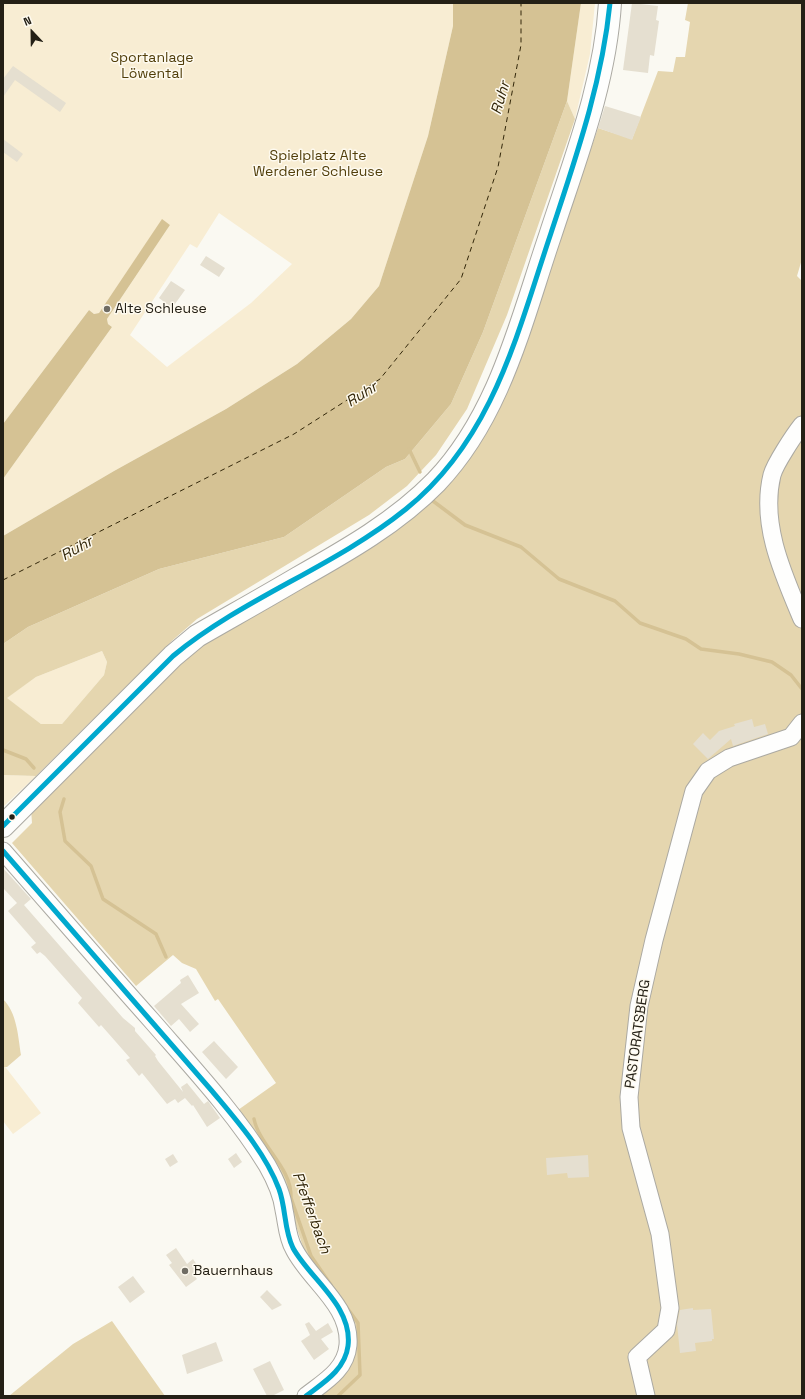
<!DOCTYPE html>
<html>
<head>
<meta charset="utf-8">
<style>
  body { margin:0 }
  #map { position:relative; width:805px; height:1399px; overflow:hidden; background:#faf9f2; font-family:"Space Grotesk",sans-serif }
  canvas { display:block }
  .frame { position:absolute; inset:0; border:4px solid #242016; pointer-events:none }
  .north { position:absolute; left:12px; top:12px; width:40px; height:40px; -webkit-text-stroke:3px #fefaef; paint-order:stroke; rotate:338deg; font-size:11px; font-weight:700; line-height:16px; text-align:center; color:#242016 }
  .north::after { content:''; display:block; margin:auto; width:14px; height:18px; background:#242016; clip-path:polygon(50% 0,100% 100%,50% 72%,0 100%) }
</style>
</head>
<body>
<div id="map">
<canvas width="805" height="1399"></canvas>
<div class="frame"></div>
<div class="north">N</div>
</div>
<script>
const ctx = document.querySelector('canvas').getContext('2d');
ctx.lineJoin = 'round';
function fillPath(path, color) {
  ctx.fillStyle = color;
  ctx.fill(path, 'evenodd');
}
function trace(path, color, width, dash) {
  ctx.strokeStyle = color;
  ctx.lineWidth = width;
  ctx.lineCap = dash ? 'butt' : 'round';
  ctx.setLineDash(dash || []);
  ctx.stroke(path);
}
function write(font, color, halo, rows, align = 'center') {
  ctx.font = font + ' "Space Grotesk",sans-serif';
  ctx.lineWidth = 3;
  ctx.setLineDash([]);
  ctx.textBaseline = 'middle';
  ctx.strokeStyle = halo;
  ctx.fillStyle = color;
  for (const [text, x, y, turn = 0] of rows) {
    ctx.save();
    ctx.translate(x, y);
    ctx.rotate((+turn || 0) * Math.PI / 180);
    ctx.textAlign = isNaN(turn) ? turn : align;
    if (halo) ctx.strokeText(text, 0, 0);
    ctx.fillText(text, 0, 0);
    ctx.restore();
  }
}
fillPath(new Path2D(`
  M3,3H453V26L428,136L379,286L351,319L297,364L226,409L114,471L3,536V479L112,327L108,324L107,319L170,225L162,220L99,313L94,314L89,310L3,424ZM219,213L292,264L251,303L167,367L130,335L190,244L197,248Z
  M581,3H595L590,54L575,119L567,101Z
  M102,651L107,662L104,675L62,724H41L6,698L36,677Z
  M3,775L36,776L3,807Z
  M3,1064L41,1113L13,1134L3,1121Z`), '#f8edd3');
fillPath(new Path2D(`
  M688,3H802V259L797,276L802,281V617L799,621L802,628V1396H313L354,1351L304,1250L282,1183L238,1110L276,1083L218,999L215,1001L196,969L182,963L173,955L136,986L12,843L32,823L31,809L176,662L448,478L553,259L598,128L632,139L658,71L673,72L676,57H685L690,22L685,20Z
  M567,101L575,119L507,315L467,409L436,455L407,486L369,515L197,619L174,639L36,776L3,775V644L28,627L159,569L284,537L386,467L405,459L451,404L483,332ZM102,651L107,662L104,675L62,724H41L7,698L36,677Z
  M3,999C17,1013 18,1036 21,1055L7,1067H3Z
  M112,1321L165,1396H9L73,1344Z`), '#e5d6af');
fillPath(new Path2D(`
  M453,3H581L567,101L483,332L451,404L405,459L386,467L284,537L159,569L28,627L3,644V536L114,471L226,409L297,364L351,319L379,286L428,136L453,26Z
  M162,219L170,225L107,319L108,324L112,327L3,479V424L89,310L94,314L99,313Z`), '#d5c294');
trace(new Path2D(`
  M409,449L420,472
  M433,501L465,525L521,547L559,579L615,601L640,623L686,639L701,649L739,654L772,662L791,675L802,689
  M3,750L26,759L34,768
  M64,799L60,812L65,841L91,866L103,899L156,934L166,957
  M254,1119C260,1147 292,1167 291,1198L311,1256L331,1285
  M338,1396L360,1375L358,1323L345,1305`), '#d5c294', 3.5);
trace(new Path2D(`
  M3,580L294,434L380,379L461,279L498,167L521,45V3`), '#33270a', 1, [5, 4]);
fillPath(new Path2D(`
  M632,3L658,6L656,20L659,21L654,56L650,55L648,73L623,70Z
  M13,66L66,103L60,112L15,80L3,97V79Z
  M605,106L641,117L632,140L598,128Z
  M3,139L23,154L17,162L3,152Z
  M206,256L225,268L219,277L200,265Z
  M171,281L185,290L172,308L159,298Z
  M752,719L754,727L765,724L768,734L733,746L731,739L708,759L693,744L703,733L710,740L719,731L735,726L734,724Z
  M3,868L31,899L24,905L123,1018L135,1028V1031L156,1055L155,1056L158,1061L183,1092L181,1087L187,1083L204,1104L208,1101L220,1118L207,1127L193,1105L192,1106L185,1098L178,1103L175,1099L167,1104L142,1073L139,1076L126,1060L130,1058L101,1025L99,1027L78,1003L82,998L45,956L40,952L37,954L31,947L36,943L8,911L17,903L3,888Z
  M188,975L199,993L181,1004L199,1024L190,1032L179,1019L171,1026L154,1006L181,983L180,980Z
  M214,1041L238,1067L226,1079L202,1052Z
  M236,1153L242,1162L234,1168L228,1159Z
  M173,1154L178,1162L170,1167L165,1159Z
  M588,1155L589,1177L568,1178L567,1173L547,1175L546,1158Z
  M176,1248L187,1264L193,1259L199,1268L193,1274L197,1279L186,1287L169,1265L172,1263L166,1255Z
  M133,1276L145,1292L130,1303L118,1287Z
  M267,1290L282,1305L272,1310L260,1297Z
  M693,1308V1310L711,1309L714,1339H712V1341L695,1343L696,1351L680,1353L677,1324L680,1310Z
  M309,1322L316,1331L328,1323L333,1332L321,1339L329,1349L314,1360L301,1341L310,1335L305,1324Z
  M216,1342L223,1361L187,1374L182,1355Z
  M270,1361L284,1390L272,1396H267L253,1369Z`), '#e5dfd0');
const minor = new Path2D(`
  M802,425C794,435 775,464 772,475C760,524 783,574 802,619
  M3,851C53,908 102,965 152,1021C192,1067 235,1113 267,1165C275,1179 282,1193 284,1210C287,1223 287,1237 294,1249C310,1281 351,1305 348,1345C346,1370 324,1382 306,1396
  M646,1396L637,1357L666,1330L670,1308L660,1234L631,1128L629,1097L639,1006L654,940L694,791L708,771L729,758L791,737L802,723`);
const major = new Path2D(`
  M3,826L173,656L197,636C230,617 264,598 298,578C346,551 397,522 436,482C500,415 521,321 550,236C575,159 605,84 610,3`);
trace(minor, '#aba9a2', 19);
trace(major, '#aba9a2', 24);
trace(minor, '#fefefd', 17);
trace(major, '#fefefd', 22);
trace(new Path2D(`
  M3,826L173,656C243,598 334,567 406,509C493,439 517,334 551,233C576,157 602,83 610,3
  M3,851L212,1091C237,1121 265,1152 279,1189C286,1208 284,1230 293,1248C310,1279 353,1306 348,1346C345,1370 323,1383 306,1396`), '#00a9ce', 5);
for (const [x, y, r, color] of [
  [107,309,4,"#6f6c63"],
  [12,817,3.5,"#242016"],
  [185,1271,4,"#6f6c63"]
]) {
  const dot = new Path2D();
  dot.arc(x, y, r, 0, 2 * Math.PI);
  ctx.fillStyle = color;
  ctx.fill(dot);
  trace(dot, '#fefaef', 1.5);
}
write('14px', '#513e0a', '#fefaef', [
  ["Sportanlage",152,58],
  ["Löwental",152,74],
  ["Spielplatz Alte",318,156],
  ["Werdener Schleuse",318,172]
]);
write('14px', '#242016', '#fefaef', [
  ["Alte Schleuse",115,309],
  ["Bauernhaus",193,1271]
], 'left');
write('14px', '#242016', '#fefaef', [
  ["PASTORATSBERG",638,1034,-82]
]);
write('italic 15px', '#33270a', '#fefaef', [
  ["Ruhr",501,98,-74],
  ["Ruhr",362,395,-32],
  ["Ruhr",77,549,-29],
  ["Pfefferbach",311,1213,70]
]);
</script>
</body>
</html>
